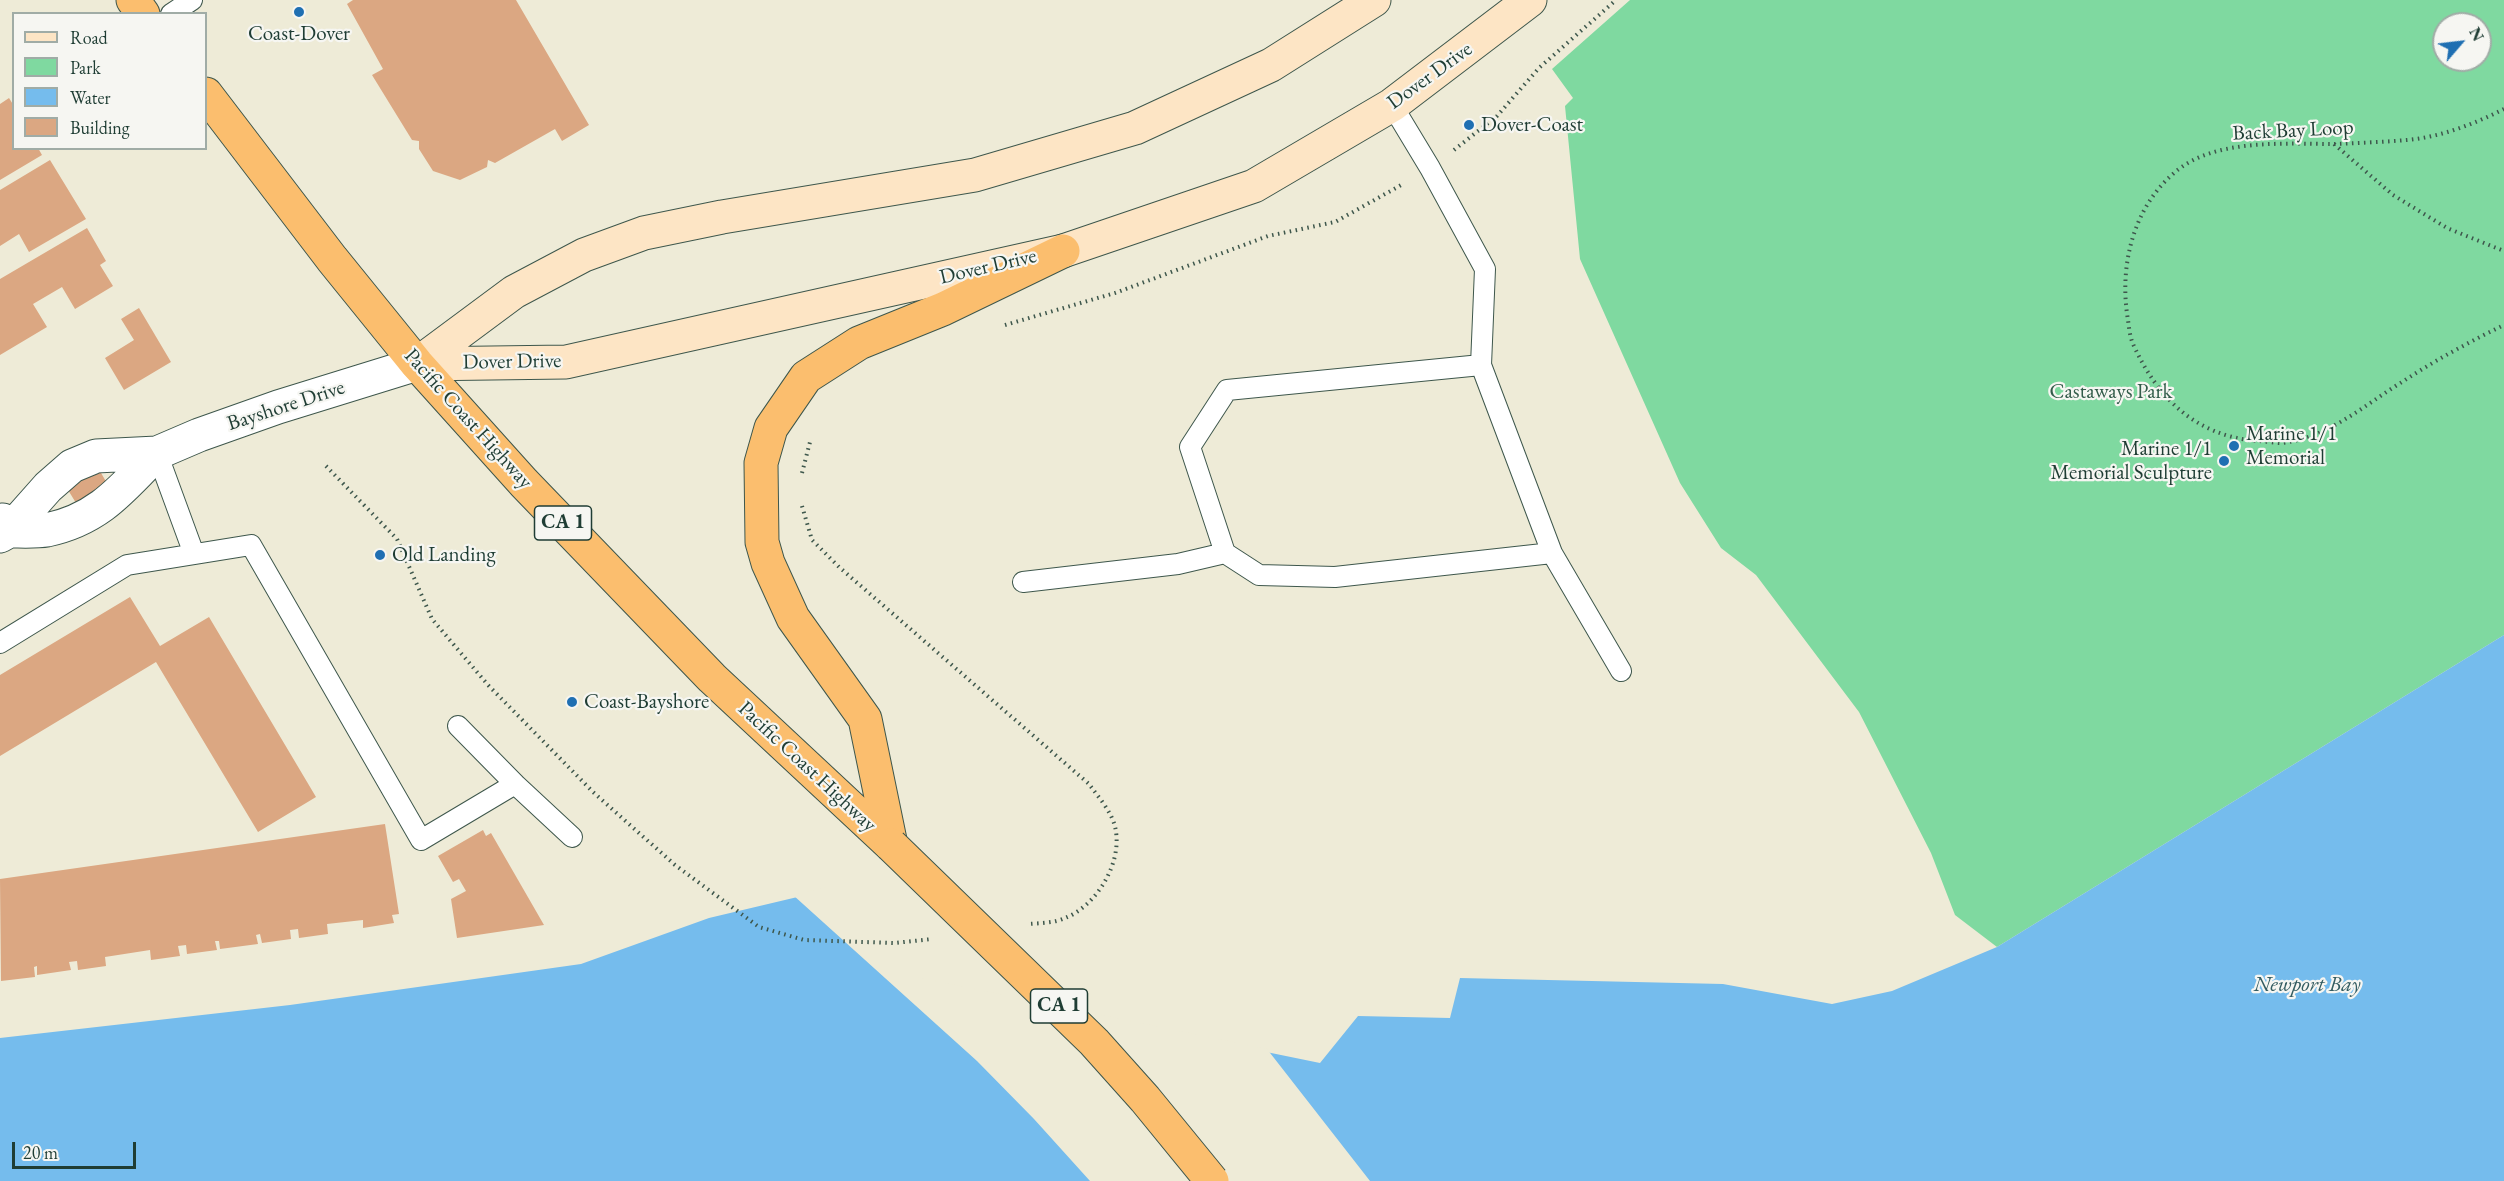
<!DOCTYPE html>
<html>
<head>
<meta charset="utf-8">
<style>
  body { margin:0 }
  #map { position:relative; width:2504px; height:1181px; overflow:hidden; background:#eeebd7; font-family:"EB Garamond",serif }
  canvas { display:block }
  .legend { position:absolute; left:12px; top:12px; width:195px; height:138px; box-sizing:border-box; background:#f6f6f2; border:2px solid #a0aca6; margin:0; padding:8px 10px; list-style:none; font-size:18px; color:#1f3d34 }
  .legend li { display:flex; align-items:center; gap:12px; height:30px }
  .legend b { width:30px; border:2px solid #a0aca6 }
  .north { position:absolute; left:2432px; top:12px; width:60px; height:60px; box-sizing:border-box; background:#f6f6f2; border:2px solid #a0aca6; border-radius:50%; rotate:62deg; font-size:16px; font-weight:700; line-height:24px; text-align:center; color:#1f3d34 }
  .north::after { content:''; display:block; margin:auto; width:21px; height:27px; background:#1f6fb2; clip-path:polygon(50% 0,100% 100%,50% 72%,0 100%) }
  .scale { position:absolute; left:12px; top:1142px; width:124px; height:27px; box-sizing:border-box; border:3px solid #1f3d34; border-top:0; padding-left:8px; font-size:18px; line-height:21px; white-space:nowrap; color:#1f3d34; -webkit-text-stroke:4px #f6f6f2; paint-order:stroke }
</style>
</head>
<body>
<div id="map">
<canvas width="2504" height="1181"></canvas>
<ul class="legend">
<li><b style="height:8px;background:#fde5c5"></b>Road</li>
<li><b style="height:16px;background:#7fd9a0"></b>Park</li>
<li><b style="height:16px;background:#75bced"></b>Water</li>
<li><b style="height:16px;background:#dba782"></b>Building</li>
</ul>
<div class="north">N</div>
<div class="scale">20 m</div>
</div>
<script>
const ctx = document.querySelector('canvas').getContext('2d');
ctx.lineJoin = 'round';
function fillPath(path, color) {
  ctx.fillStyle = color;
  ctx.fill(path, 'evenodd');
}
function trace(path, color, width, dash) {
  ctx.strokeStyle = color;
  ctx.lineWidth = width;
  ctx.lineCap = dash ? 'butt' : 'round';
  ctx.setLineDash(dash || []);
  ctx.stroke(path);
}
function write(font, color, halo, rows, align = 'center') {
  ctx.font = font + ' "EB Garamond",serif';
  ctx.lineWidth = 4.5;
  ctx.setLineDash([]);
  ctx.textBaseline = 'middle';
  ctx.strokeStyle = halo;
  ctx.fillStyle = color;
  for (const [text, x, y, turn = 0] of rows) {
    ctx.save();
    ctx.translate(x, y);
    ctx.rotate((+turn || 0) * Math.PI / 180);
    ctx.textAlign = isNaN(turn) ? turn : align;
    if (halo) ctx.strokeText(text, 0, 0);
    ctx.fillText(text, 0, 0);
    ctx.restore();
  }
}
fillPath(new Path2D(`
  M1630,0H2504V635L1997,947L1955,915L1931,853L1859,712L1756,575L1721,548L1680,483L1580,259L1565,106L1573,98L1552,69ZM2444,24H2480V60H2444Z`), '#7fd9a0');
fillPath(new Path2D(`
  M2504,635V1181H0V1038L290,1005L581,964L709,918L827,890L915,980L1320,1063L1358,1016L1450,1018L1460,978L1723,984L1832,1004L1892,991L1997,947Z`), '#75bced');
fillPath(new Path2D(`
  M826,887L916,977L1267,1049L1370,1181H1090L1034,1119L977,1061L793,895Z`), '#eeebd7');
fillPath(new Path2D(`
  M353,0H516L589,125L562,141L555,129L495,163L488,160L487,167L460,180L433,171L419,149V141L412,140L372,75L383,69L347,4Z
  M9,98L14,106V148H38L42,155L0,180V104Z
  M50,160L86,219L29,252L19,234L0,246V190Z
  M87,228L106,261L100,265L113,286L75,309L62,287L33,304L47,327L0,355V279Z
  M139,308L171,362L124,390L105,358L134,340L121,319Z
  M97,466L108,485L76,503L65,485Z
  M130,597L160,646L209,617L316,797L258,832L156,662L0,756V675Z
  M385,824L399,914L392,915L394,923L363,928V920L327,924L328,934L299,938L298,929L290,930L291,939L262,943L260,934L256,935L258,944L220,949L219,941H215L217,950L187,954L186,945L178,946L180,956L151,960L150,950L105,957L106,966L78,970L77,961L69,962L71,970L37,975V966L34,967L35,977L1,981L0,879Z
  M483,830L486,836L491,833L544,925L457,938L451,899L466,891L459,879L453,882L438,856Z`), '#dba782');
const lane = new Path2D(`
  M171,14L192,0
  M1392,105L1430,168L1485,269L1481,365L1552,553L1621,671
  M1481,365L1227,390L1190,447L1225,553L1259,575L1335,577L1552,553
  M157,453L194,554
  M1023,582L1178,564L1225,553
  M0,643L127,565L251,545L421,840L515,784
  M458,726L515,784L572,837`);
const street = new Path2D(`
  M3,520L9,531C21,531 35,532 47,530C99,519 122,489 157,453
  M0,536L9,531L48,487L72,466L96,456L157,453L199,435L278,407L417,364`);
const secondary = new Path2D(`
  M417,364L566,362L1063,251L1254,186L1392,105L1530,0
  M417,364L514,292L584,255L644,233L722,217L975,175L1135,128L1271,65L1374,0`);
const highway = new Path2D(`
  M133,0L143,14
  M206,94L332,259L417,364L524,483L712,678L891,845
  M891,845L865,719L793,618L768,563L762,542L761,463L771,428L806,377L859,343L943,309L1063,251`);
trace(lane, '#3e574c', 22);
trace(street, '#3e574c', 35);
trace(secondary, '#3e574c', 35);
trace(highway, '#3e574c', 35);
trace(new Path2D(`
  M2504,109C2474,124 2441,137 2407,140C2383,142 2358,143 2334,144C2285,144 2213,138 2174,173C2132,209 2119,268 2128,320C2129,328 2130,337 2133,344C2158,399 2195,435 2256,441C2264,441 2273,443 2281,443C2328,438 2363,406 2402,382C2434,361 2469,342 2504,325
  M2334,144L2393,195L2447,228L2504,251
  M1454,150L1497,116L1539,68L1616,0
  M1005,325L1115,293L1268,236L1335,222L1403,184
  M326,466L397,539L432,619L488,685L593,792L675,865L759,927L804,940L895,943L932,939
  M802,473L810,442
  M802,506L812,540L839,567L1089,784C1099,798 1114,814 1116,832C1121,865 1096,906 1065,918C1055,923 1040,923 1029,924`), '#3e574c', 4, [1.5, 4.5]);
trace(lane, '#fff', 20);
trace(street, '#fff', 33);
trace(secondary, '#fde5c5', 33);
trace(highway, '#fbbe6e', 33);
const highwayBridge = new Path2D(`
  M891,845L1094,1042L1145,1099L1212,1181`);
trace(highwayBridge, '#3e574c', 35, []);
trace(highwayBridge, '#fbbe6e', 33);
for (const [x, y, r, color] of [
  [299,12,6,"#1f6fb2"],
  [1469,125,6,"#1f6fb2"],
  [2234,446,6,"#1f6fb2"],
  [2224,461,6,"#1f6fb2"],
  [380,555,6,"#1f6fb2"],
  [572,702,6,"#1f6fb2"]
]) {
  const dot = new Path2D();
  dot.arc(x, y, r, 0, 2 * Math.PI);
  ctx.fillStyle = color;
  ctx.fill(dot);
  trace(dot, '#f6f6f2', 2);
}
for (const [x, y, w] of [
  [563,523,57],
  [1059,1006,57]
]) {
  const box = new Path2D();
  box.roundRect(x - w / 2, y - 17, w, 34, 4.5);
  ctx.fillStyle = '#f6f6f2';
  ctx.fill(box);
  trace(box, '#1f3d34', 1.5);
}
write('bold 20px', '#1f3d34', null, [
  ["CA 1",563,523],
  ["CA 1",1059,1006]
]);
write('21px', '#1f3d34', '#f6f6f2', [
  ["Coast-Dover",299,34,"center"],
  ["Dover-Coast",1481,125],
  ["Marine 1/1",2246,434],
  ["Memorial",2246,458],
  ["Marine 1/1",2212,449,"right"],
  ["Memorial Sculpture",2212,473,"right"],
  ["Old Landing",392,555],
  ["Coast-Bayshore",584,702]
], 'left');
write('21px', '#1f3d34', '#f6f6f2', [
  ["Dover Drive",1430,76,-36],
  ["Back Bay Loop",2293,131,-3],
  ["Dover Drive",988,267,-13],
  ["Dover Drive",512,362,-1],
  ["Bayshore Drive",286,406,-18],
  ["Pacific Coast Highway",468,419,48],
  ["Pacific Coast Highway",807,767,43]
]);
write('21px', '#325c4a', '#f6f6f2', [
  ["Castaways Park",2111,392]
]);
write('italic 22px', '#345d62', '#f6f6f2', [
  ["Newport Bay",2307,985]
]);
</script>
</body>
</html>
